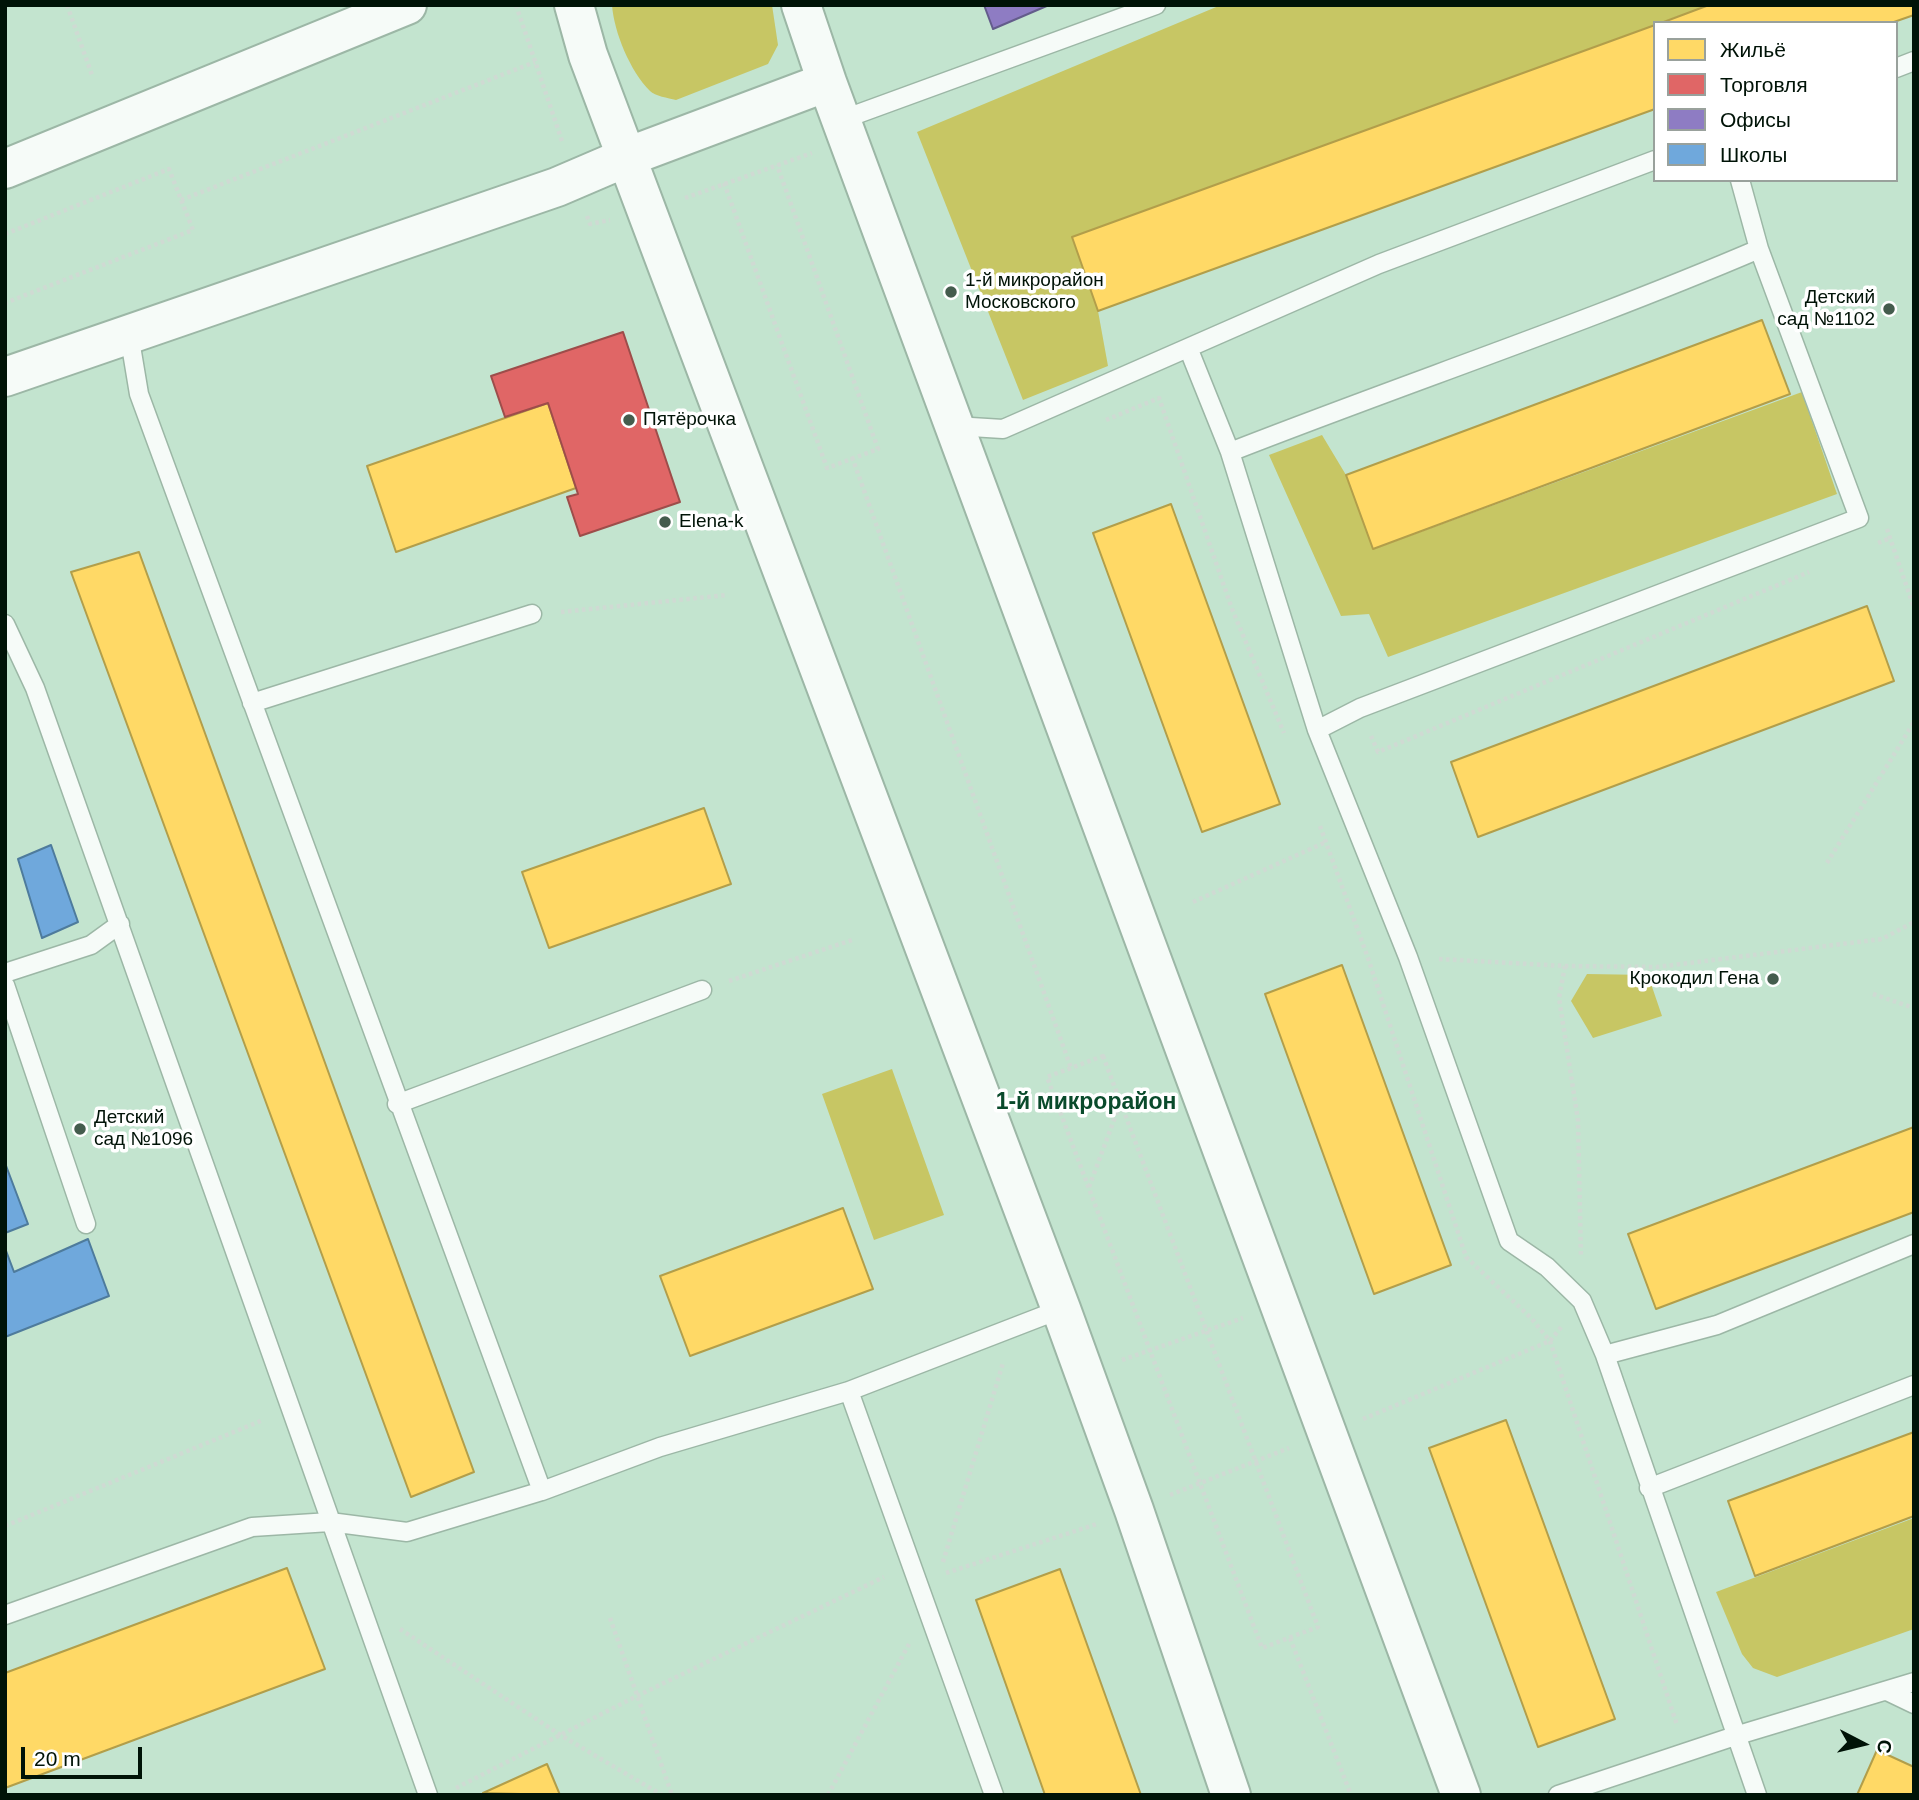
<!DOCTYPE html>
<html>
<head>
<meta charset="utf-8">
<style>
  body { margin:0 }
  #map { position:relative; width:1919px; height:1800px; overflow:hidden; background:#c3e4cf; font-family:Helvetica,sans-serif }
  canvas { display:block }
  .frame { position:absolute; inset:0; border:7px solid #001307; pointer-events:none }
  .legend { position:absolute; left:1653px; top:21px; width:245px; height:161px; box-sizing:border-box; background:#fff; border:2px solid #99a19c; margin:0; padding:9px 12px; list-style:none; font-size:21px; color:#001307 }
  .legend li { display:flex; align-items:center; gap:14px; height:35px }
  .legend b { width:35px; border:2px solid #99a19c }
  .north { position:absolute; left:1828px; top:1709px; width:70px; height:70px; -webkit-text-stroke:5px #fff; paint-order:stroke; rotate:97deg; font-size:19px; font-weight:700; line-height:28px; text-align:center; color:#001307 }
  .north::after { content:''; display:block; margin:auto; width:24px; height:32px; background:#001307; clip-path:polygon(50% 0,100% 100%,50% 72%,0 100%) }
  .scale { position:absolute; left:21px; top:1747px; width:121px; height:32px; box-sizing:border-box; border:4px solid #001307; border-top:0; padding-left:9px; font-size:21px; line-height:24px; white-space:nowrap; color:#001307; -webkit-text-stroke:5px #fff; paint-order:stroke }
</style>
</head>
<body>
<div id="map">
<canvas width="1919" height="1800"></canvas>
<div class="frame"></div>
<ul class="legend">
<li><b style="height:19px;background:#ffd966"></b>Жильё</li>
<li><b style="height:19px;background:#e06666"></b>Торговля</li>
<li><b style="height:19px;background:#8e7cc3"></b>Офисы</li>
<li><b style="height:19px;background:#6fa8dc"></b>Школы</li>
</ul>
<div class="north">С</div>
<div class="scale">20 m</div>
</div>
<script>
const ctx = document.querySelector('canvas').getContext('2d');
ctx.lineJoin = 'round';
function fillPath(path, color) {
  ctx.fillStyle = color;
  ctx.fill(path, 'evenodd');
}
function trace(path, color, width, dash) {
  ctx.strokeStyle = color;
  ctx.lineWidth = width;
  ctx.lineCap = dash ? 'butt' : 'round';
  ctx.setLineDash(dash || []);
  ctx.stroke(path);
}
function write(font, color, halo, rows, align = 'center') {
  ctx.font = font + ' Helvetica,sans-serif';
  ctx.lineWidth = 7;
  ctx.setLineDash([]);
  ctx.textBaseline = 'middle';
  ctx.strokeStyle = halo;
  ctx.fillStyle = color;
  for (const [text, x, y, turn = 0] of rows) {
    ctx.save();
    ctx.translate(x, y);
    ctx.rotate((+turn || 0) * Math.PI / 180);
    ctx.textAlign = isNaN(turn) ? turn : align;
    if (halo) ctx.strokeText(text, 0, 0);
    ctx.fillText(text, 0, 0);
    ctx.restore();
  }
}
fillPath(new Path2D(`
  M612,5H772L778,45L768,64L676,100C668,98 655,96 650,91C630,71 614,32 612,5Z
  M1221,5H1709L1072,237L1098,311L1108,366L1023,400L917,132Z
  M1802,392L1837,494L1388,657L1369,614L1341,616L1269,455L1322,435L1346,475L1374,549Z
  M1587,974L1648,975L1662,1016L1593,1038L1571,1001Z
  M892,1069L944,1215L874,1240L822,1094Z
  M1914,1518V1629L1777,1677L1753,1668L1742,1654L1716,1592Z`), '#c7c664');
const homes = new Path2D(`
  M1709,5H1914V15L1891,23H1661Z
  M1655,25V109L1098,311L1072,237Z
  M1762,320L1790,394L1373,549L1346,475Z
  M548,403L576,488L396,552L367,466Z
  M1171,504L1280,804L1202,832L1093,533Z
  M139,552L474,1472L411,1497L71,572Z
  M1867,606L1894,681L1478,837L1451,762Z
  M704,808L731,884L549,948L522,872Z
  M1342,965L1451,1265L1374,1294L1265,994Z
  M1914,1127V1212L1656,1309L1628,1234Z
  M843,1208L873,1289L690,1356L660,1276Z
  M1506,1420L1615,1719L1538,1747L1429,1448Z
  M1914,1432V1516L1755,1576L1728,1501Z
  M287,1568L325,1669L5,1788V1673Z
  M1060,1569L1141,1795H1045L976,1600Z
  M1877,1750L1914,1767V1795H1857Z
  M547,1764L560,1795L483,1793Z`);
fillPath(homes, '#ffd966');
trace(homes, '#b29e4a', 2);
const shops = new Path2D(`
  M623,332L680,502L580,536L567,497L578,494L548,403L505,417L491,376Z`);
fillPath(shops, '#e06666');
trace(shops, '#9d4d4a', 2);
const offices = new Path2D(`
  M984,5H1049L993,29Z`);
fillPath(offices, '#8e7cc3');
trace(offices, '#635c8b', 2);
const schools = new Path2D(`
  M51,845L78,922L42,938L18,859Z
  M5,1163L28,1224L5,1233Z
  M88,1239L109,1296L5,1337V1248L14,1272Z`);
fillPath(schools, '#6fa8dc');
trace(schools, '#4e7b9c', 2);
const lane = new Path2D(`
  M1896,68L1914,61
  M841,120L1156,5
  M129,334L139,394L542,1491
  M1189,350L1230,452L1317,730L1408,957L1509,1241L1547,1267L1582,1301L1605,1355L1757,1795
  M955,426L1003,429L1379,264L1655,160
  M1230,452C1406,383 1586,323 1759,249L1740,180
  M5,624L35,688L428,1795
  M252,703L532,614
  M1317,730L1360,708L1859,518L1759,249
  M5,973L91,945L120,924
  M5,985L86,1224
  M397,1104L702,990
  M1605,1355L1717,1325L1914,1244
  M849,1391L994,1795
  M1649,1488L1914,1385
  M5,1615L252,1527L330,1522L407,1532L542,1491L660,1447L849,1391L1061,1309
  M1889,1692L1914,1704
  M1558,1795L1735,1736L1914,1682`);
const secondary = new Path2D(`
  M574,5L588,55L658,241L1061,1309L1134,1510L1231,1795
  M801,5L827,82L1461,1795
  M5,169L407,5
  M5,377L557,187L627,157L827,82`);
trace(lane, '#9cb7a6', 21);
trace(secondary, '#9cb7a6', 42);
trace(new Path2D(`
  M67,5L92,75
  M516,5L562,141
  M724,183L827,468L878,449L777,165
  M685,198L812,153
  M181,200L535,62
  M587,216L590,224L610,220
  M5,234L169,169L193,230L5,303
  M1106,420L1159,398L1232,609L1284,733
  M852,457L1071,1068
  M1887,529L1914,608
  M1878,543L1890,538
  M561,612L727,595
  M1371,736L1378,752L1809,572
  M1320,826L1368,958L1466,1257L1531,1318L1550,1341L1677,1725
  M1827,863L1914,722
  M1193,902L1326,842
  M1439,959L1565,966L1657,967L1882,939L1914,922
  M1565,966L1559,998L1578,1120L1581,1258
  M729,981L855,939
  M1873,994L1914,1008
  M1103,1056L1318,1627L1262,1648L1047,1077Z
  M1089,1187L1120,1104
  M1122,1360L1243,1318
  M1363,1419L1550,1341L1562,1326
  M1170,1495L1289,1448
  M5,1526L263,1420
  M943,1562L1003,1363
  M946,1573L1097,1524
  M610,1618L672,1795
  M400,1629L562,1736L662,1795
  M1290,1638L1351,1795
  M456,1788L637,1696L884,1577
  M828,1795L909,1644`), '#cfdad3', 4.5, [3.5, 3.5]);
trace(lane, '#f6fbf8', 18);
trace(secondary, '#f6fbf8', 38);
for (const [x, y, r, color] of [
  [951,292,7,"#445c4d"],
  [1889,309,7,"#445c4d"],
  [629,420,7,"#445c4d"],
  [665,522,7,"#445c4d"],
  [1773,979,7,"#445c4d"],
  [80,1129,7,"#445c4d"]
]) {
  const dot = new Path2D();
  dot.arc(x, y, r, 0, 2 * Math.PI);
  ctx.fillStyle = color;
  ctx.fill(dot);
  trace(dot, '#fff', 2.5);
}
write('19px', '#001307', '#fff', [
  ["1-й микрорайон",965,281],
  ["Московского",965,303],
  ["Детский",1875,298,"right"],
  ["сад №1102",1875,320,"right"],
  ["Пятёрочка",643,420],
  ["Elena-k",679,522],
  ["Крокодил Гена",1759,979,"right"],
  ["Детский",94,1118],
  ["сад №1096",94,1140]
], 'left');
write('bold 23px', '#094a2b', '#fff', [
  ["1-й микрорайон",1086,1103]
]);
</script>
</body>
</html>
